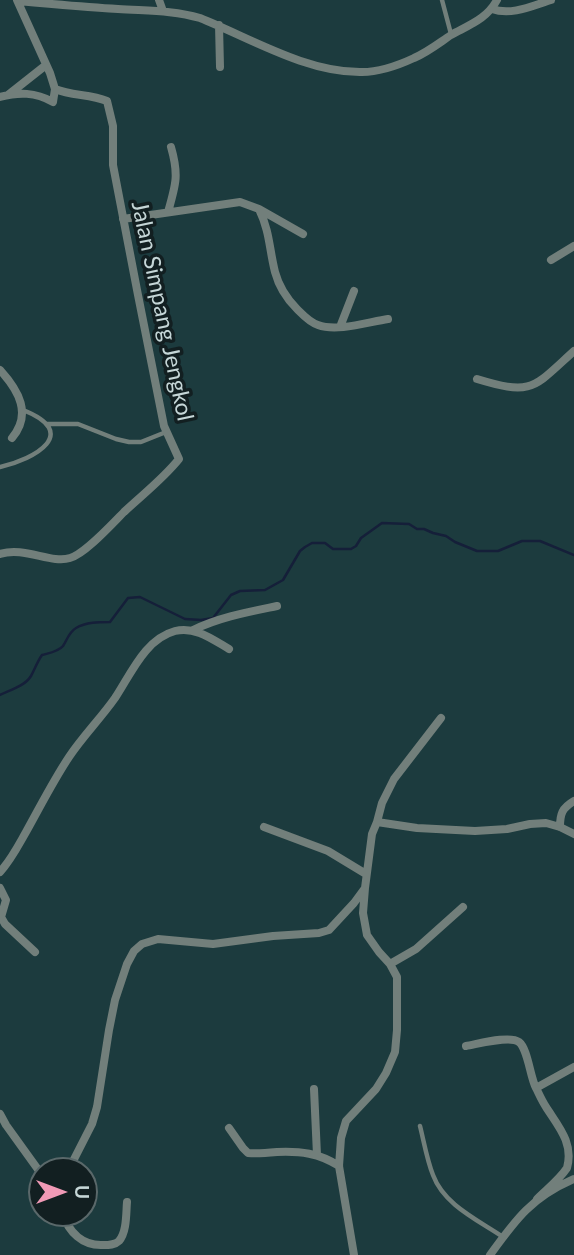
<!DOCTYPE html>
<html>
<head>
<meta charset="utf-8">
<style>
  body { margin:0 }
  #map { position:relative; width:574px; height:1255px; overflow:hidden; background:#1c3b3e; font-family:Lato,sans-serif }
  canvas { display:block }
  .north { position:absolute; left:28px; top:1157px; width:70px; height:70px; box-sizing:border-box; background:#121f21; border:2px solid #5a686a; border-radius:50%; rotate:90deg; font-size:19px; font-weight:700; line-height:28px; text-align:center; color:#c5d6d7 }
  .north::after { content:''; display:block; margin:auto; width:24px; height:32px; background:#f09ab6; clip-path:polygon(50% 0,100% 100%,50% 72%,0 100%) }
</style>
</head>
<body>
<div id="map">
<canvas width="574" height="1255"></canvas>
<div class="north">U</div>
</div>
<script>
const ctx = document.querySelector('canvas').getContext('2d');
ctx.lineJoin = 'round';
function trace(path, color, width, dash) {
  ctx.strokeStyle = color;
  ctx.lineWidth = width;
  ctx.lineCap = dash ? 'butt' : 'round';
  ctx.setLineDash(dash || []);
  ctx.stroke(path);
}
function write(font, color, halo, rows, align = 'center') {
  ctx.font = font + ' Lato,sans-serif';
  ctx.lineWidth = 7;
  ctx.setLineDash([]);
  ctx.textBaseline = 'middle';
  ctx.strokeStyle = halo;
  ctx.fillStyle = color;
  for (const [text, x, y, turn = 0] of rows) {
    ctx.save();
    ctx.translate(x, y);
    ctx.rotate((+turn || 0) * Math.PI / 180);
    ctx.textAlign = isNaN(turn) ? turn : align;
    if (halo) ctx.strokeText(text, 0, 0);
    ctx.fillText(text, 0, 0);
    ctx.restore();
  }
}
trace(new Path2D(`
  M0,695C10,690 25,686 31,676C35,669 37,662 42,655C49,653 58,652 63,646C67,640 69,632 76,628C86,622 99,622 110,622L128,598L140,597L185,619L201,620L213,618L231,595L240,591L265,590L283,580L300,551L305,547L312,543H325L333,549H351L356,546L361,538L382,523L409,524L417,529H424L433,533L446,536L455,542L477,551H498L522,541H540L574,555`), '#151f39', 2.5);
trace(new Path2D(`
  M442,0L451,34
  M47,424H78L116,439L129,442H141L166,432
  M0,467C35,459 81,433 23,410
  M420,1126C424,1142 427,1160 433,1175C444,1205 478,1220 503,1237`), '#727f7b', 4.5);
trace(new Path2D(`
  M159,0L163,11
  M18,1C51,4 84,7 118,9C146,11 173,10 200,18C250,38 307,73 362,72C379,72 399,65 414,58C428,52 439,43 451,35C469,25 487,19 497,0
  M492,9C511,16 532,6 551,0
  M219,25L220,67
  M8,95L46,65
  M0,97C19,92 35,92 53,102L55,89L50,73L17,0
  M259,209L303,234
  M168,212C176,184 179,175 171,147
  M123,219L240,202L259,209C270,232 269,248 275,272C279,287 286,298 297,309C303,315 309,322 318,325C337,332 368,322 388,319
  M551,260L574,246
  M340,327L354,291
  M0,370C19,391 32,414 12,438
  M477,379C533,396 533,388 574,351
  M0,554C24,546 51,564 70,558C85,554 112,524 124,512C142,495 163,479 179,459L164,426L138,295L113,165V126L107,101C90,94 72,96 55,89
  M193,630C220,617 248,612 277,606
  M377,822L382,803L394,779L441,718
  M264,827L328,851L366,874
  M560,827C560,814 562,808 574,801
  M0,872C11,860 18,846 26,832C40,807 53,781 69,757C83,736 101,718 115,698C131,674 145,639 175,631C195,626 212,639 229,649
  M0,888L6,900L1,917L5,924L35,952
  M390,964L416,949L463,907
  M466,1046C478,1044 510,1035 519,1042C528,1049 530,1077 536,1088C539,1094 542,1101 546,1107C558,1126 574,1143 567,1168C559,1180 547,1189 537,1199
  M536,1088L574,1067
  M314,1089L317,1155
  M0,1114L6,1125L42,1175
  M229,1128L243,1148L248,1153C257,1154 267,1153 277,1152C300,1151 319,1153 339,1166
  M68,1171L92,1124L97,1107L109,1030L115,1000L127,964L134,951L142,944L158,939L213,944L273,936L319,933L329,930L354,903L365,888L372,834L377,822L417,828L475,831L507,829L530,824L546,823L560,827L574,834
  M62,1213C69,1232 82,1246 103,1245C109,1245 115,1245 119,1241C127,1232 126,1213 127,1202
  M354,1255L339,1166L341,1138L346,1121L376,1089L386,1073L395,1052L397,1030V977L390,964L379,952L367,935L363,913L365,888
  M490,1255C516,1219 532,1197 574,1179`), '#727f7b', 8);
write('23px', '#c5d6d7', '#121f21', [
  ["Jalan Simpang Jengkol",162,311,78]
]);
</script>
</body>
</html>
